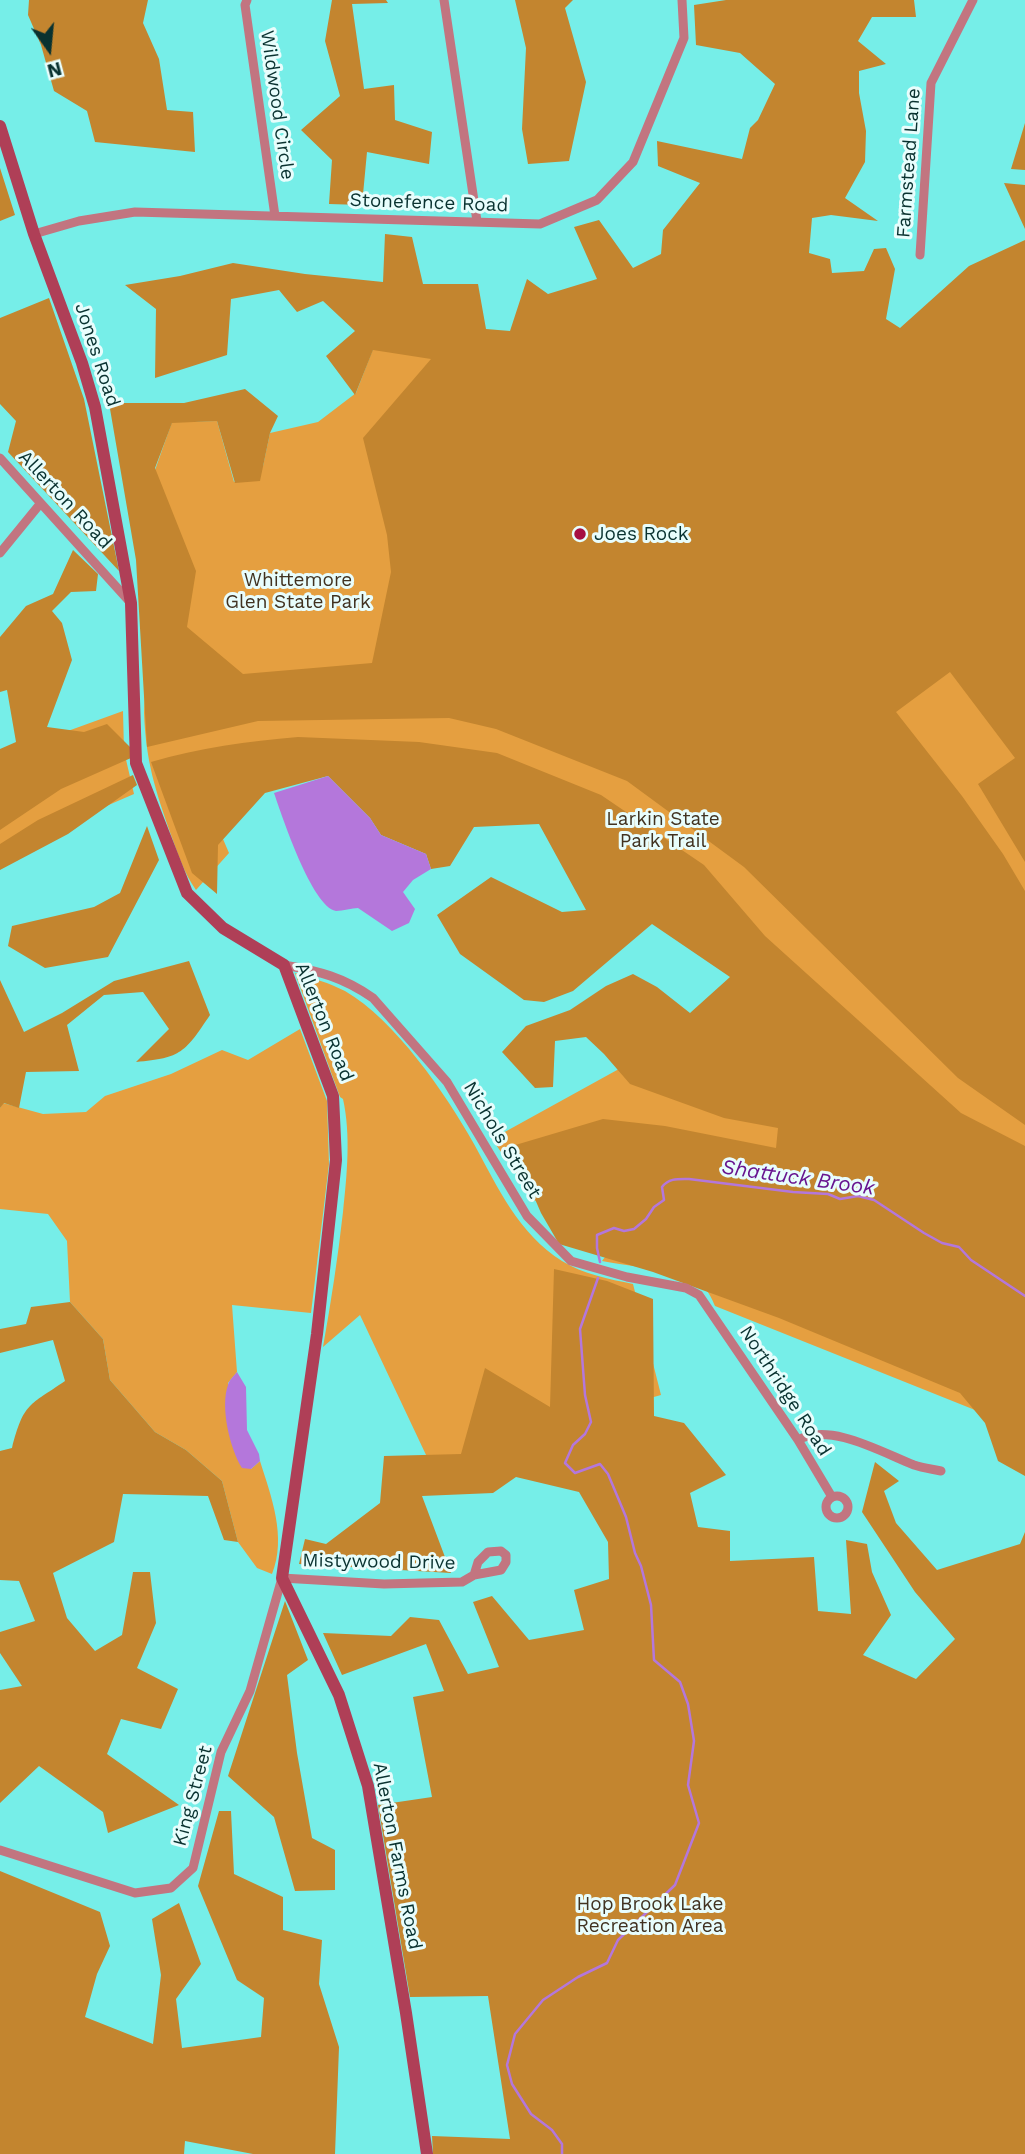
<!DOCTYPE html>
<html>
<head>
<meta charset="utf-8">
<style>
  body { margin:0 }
  #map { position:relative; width:1025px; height:2154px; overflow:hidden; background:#76eee8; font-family:"Work Sans",sans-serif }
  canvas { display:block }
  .north { position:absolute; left:14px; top:14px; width:70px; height:70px; -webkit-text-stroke:5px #e8fdfc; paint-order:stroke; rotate:165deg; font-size:19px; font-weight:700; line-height:28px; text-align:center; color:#093230 }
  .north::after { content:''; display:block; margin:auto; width:24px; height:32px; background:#093230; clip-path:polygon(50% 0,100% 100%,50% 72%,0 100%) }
</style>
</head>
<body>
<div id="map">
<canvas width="1025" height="2154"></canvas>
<div class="north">N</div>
</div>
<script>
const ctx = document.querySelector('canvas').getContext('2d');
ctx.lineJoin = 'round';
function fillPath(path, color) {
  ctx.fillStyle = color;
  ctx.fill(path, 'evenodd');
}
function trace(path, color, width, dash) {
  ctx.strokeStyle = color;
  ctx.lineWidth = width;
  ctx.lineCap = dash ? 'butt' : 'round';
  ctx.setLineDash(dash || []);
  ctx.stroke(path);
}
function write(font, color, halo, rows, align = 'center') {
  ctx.font = font + ' "Work Sans",sans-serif';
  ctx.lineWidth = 6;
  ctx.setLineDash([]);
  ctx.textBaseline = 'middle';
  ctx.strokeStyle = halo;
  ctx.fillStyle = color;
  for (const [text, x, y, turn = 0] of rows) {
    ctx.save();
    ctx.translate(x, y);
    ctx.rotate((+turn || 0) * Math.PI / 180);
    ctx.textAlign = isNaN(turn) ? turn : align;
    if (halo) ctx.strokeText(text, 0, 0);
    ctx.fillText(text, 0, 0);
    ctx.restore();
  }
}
fillPath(new Path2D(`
  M438,325L1025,614V1430L715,1306C712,1299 709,1292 703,1287C683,1271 629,1266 602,1261L659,1186L621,1143L535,1201L492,1139L782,979L531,795L256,769L220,832L229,853L196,890C184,873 178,854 171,835C155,789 146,762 144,713L154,473L172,422L217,421L234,482L263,466L270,433L318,422L356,393L373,349Z
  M123,711L124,751L134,794L0,852V764L32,744Z
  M295,973C313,978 329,983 345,991C395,1020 446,1094 474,1144C498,1188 519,1234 562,1261C583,1274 609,1279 633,1284L661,1395L618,1407L435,1474L360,1315L323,1347C331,1302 338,1257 343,1212C347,1175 351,1135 343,1099L340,1097Z
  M300,1029L327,1101L329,1164L311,1313L232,1305L237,1372L228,1383L251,1469L260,1461C271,1496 287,1537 272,1574L257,1568L238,1542L222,1481L186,1450L155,1432L110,1380L103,1339L70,1302L67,1241L48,1214L0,1209V1108L3,1103L43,1114L86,1112L105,1096L171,1074L222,1050L248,1060Z`), '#e59f40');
fillPath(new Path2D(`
  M29,0H148L143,23L159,59L167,110L193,112L195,152L95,142L87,111L54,91L41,45L28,15Z
  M332,0H386L388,3L352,4L364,89L394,85L395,120L432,132L429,164L367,152L362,205L329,204L332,160L301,130L340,96L325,41Z
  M515,0H573L565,8L586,82L569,161L528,164L522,129L526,48Z
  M726,0H914L916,17H872L858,41L886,64L859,71V93L866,131L865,162L845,198L878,221L831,215L812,218L809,253L830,259L832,273L864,271L874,249L886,248L895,269L886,319L900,328L969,266L1025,240V862L978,784L1015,758L950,672L896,712L962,796L1003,854L1025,891V1125L958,1078L744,867L627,781L496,729L449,718L258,721L147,747L136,560L109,403H184L245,389L278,416L270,433L260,481L235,483L217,421L172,423L155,468L196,571L187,627L243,674L372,663L391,572L387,535L363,438L431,359L373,350L355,395L326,356L355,331L323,301L297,312L279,290L231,299L227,355L155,378L156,309L125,285L180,276L233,263L305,274L383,282L385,234L412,237L423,284H478L486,329L510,331L527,279L548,294L597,279L574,227L599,220L633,268L661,254L663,230L700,183L658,166L657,141L742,159L750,128L758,120L775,84L740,53L696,45L694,5Z
  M1025,123V170L1011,169Z
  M0,168L15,215L0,221Z
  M1004,183L1025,185V229Z
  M49,298L84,399L119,571L8,452L16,421L0,404V318Z
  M73,550L98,574L96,591L71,592L52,611L62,623L72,660L47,727L84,732L107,724L130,747L131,758L61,789L0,830V749L16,742L7,690L0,692V637L26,606L53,594Z
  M298,737L419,742L497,753L601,795L704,865L765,936L961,1113L1025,1146V1476L998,1461L985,1423L960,1393L779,1318L653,1272L559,1244L541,1213L512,1146L603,1119L665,1126L776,1148L778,1128L724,1118L630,1084L604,1054L586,1037L555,1041L553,1087L535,1088L502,1052L526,1026L570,1010L606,986L633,974L657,987L690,1013L730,977L652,924L573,991L544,1002L524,1000L460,954L437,915L491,877L562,912L586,910L539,824L474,827L450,866L431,869L426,854L381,835L370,818L328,776L265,793L218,845L217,894L192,873L151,762C199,748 248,741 298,737Z
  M133,775L137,785L68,834L0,870V844L38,820Z
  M147,826L159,860L108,957L45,968L8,946L12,926L94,907L120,893Z
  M189,961L210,1015C185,1052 182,1058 136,1062L169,1029L143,992L104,995L67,1025L79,1071L26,1072L19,1108L4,1103L0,1108V980L24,1032L62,1013L114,981Z
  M554,1269L607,1281L653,1299L654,1416L684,1423L726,1475L690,1493L698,1527L730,1531V1561L814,1557L818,1611L851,1614L846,1540L867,1544L872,1572L891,1615L863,1655L916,1679L955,1639L915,1592L862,1512L875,1462L899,1481L884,1491L896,1523L937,1570L1020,1544L1025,1532V2154H433L432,2136L510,2139L488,1996L410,1997L378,1805L432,1797L413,1697L444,1691L426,1644L342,1675L323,1633L391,1636L410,1617L439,1620L468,1674L499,1667L473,1602L492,1596L529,1640L584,1630L574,1590L609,1579L608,1542L579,1492L516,1477L493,1493L422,1496L451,1573L299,1564L305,1539L326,1544L380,1503L384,1456L461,1454L485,1368L550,1407Z
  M70,1302L103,1339L110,1380L155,1432L186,1450L222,1481L238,1542L224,1540L208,1496L123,1494L114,1542L53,1573L67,1618L95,1651L122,1635L133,1572H150L156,1623L137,1668L178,1689L161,1729L121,1719L107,1754L179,1805L108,1833L103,1812L39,1766L0,1803V1690L22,1686L0,1653V1632L35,1621L19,1581L0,1580V1451L12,1448C24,1402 29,1406 65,1381L53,1340L0,1353V1329L26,1324L31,1307Z
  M285,1601L308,1660L287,1675L297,1753L312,1838L335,1850V1890L295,1891L274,1817L228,1776Z
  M219,1811H231L234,1874L283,1897V1930L322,1940L319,1984L339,2047L335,2154H253L185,2141L184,2154H0V1871L100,1912L110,1946L97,1974L85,2017L153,2044L161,1975L152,1919L179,1903L201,1964L176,1999L182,2048L261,2037L264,1998L237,1980L198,1886Z`), '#c3852f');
fillPath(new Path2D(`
  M328,776L370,818L381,835L426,854L431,869L413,880L403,892L415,909L409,923L392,931L358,908C352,908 343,911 336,911C312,907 282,816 274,793Z
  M237,1372L246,1387L247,1430L259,1454L260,1461L251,1469L242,1468C230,1449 220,1407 228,1385C229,1380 234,1376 237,1372Z`), '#b477db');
trace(new Path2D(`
  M600,1262L597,1248V1235L614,1228L624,1231L634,1229L646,1219L654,1207L664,1200L662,1187C669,1178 678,1179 689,1179L793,1192L828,1194L840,1199L858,1196L874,1200L924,1233L942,1243L959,1247L971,1260L1025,1296
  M562,2154V2144L552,2130L531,2114L512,2084L507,2065L515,2034L543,2000L578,1977L607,1963L618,1940L675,1885L699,1823L688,1785L694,1741L688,1704L680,1682L654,1660L651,1605L641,1566L635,1553L626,1517L608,1474L600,1464L575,1473L565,1463L573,1445L585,1434L591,1422L585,1395L580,1329L598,1278`), '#b477db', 2.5);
trace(new Path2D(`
  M247,0L245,5L275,216
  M444,0L477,221
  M34,234L79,221L135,212L540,224L597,200L633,162L684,38L682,0
  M920,255L931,83L973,0
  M0,458L130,602
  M0,553L40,504
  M284,965C319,971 343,977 373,998L447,1082L527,1216L571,1261L627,1277L686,1288L699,1295L798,1440L832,1497
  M798,1440C830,1422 883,1453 914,1465C923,1468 932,1469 941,1471
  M826 1507a11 11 0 1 1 22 0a11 11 0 1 1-22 0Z
  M0,1850L135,1893L171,1888L193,1868L221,1752L250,1691L282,1578L384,1584L462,1582L474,1575L501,1570L506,1562V1555L501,1551L488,1552L478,1562L474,1575`), '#c27580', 9);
trace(new Path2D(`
  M0,126L34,234L82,363L95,407L131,603L136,763L187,893L223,928L284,965L333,1096L336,1160L317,1334L282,1578L339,1695L368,1786L406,2013L427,2154`), '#af3f57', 12);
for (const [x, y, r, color] of [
  [580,534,7,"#a60e41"]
]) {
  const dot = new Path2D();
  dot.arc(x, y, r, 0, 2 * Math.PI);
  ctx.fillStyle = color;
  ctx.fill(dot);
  trace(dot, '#e8fdfc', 2.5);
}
write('19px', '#093230', '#e8fdfc', [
  ["Wildwood Circle",277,105,82],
  ["Farmstead Lane",909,163,-86],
  ["Stonefence Road",429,203,2],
  ["Jones Road",97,355,72],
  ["Allerton Road",65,500,47],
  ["Allerton Road",324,1022,68],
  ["Nichols Street",502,1140,59],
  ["Northridge Road",785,1391,57],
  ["Mistywood Drive",379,1562,1],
  ["King Street",193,1796,-75],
  ["Allerton Farms Road",397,1856,79]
]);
write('19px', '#093230', '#e8fdfc', [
  ["Joes Rock",594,534]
], 'left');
write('19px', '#413220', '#e8fdfc', [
  ["Whittemore",298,580],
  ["Glen State Park",298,602],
  ["Larkin State",663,819],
  ["Park Trail",663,841],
  ["Hop Brook Lake",650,1904],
  ["Recreation Area",650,1926]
]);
write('italic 21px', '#68158f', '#e8fdfc', [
  ["Shattuck Brook",798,1178,8]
]);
</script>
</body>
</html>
